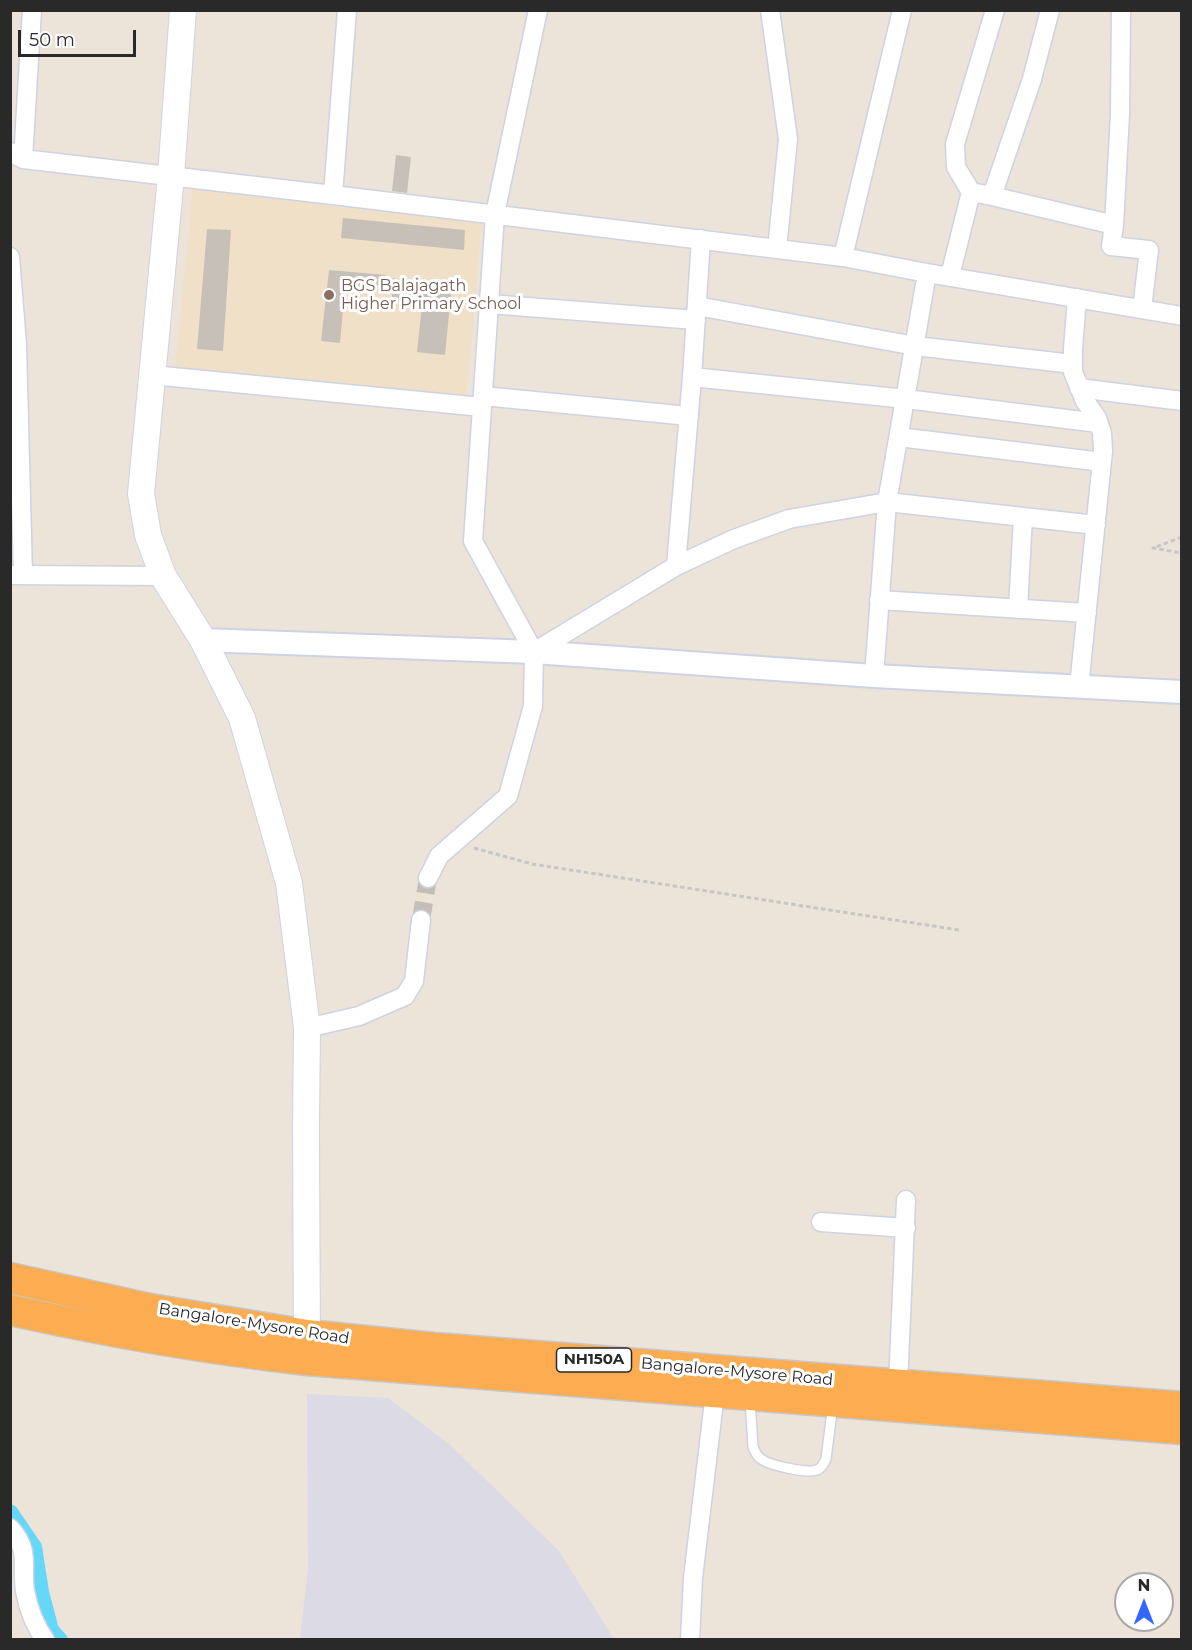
<!DOCTYPE html>
<html>
<head>
<meta charset="utf-8">
<style>
  body { margin:0 }
  #map { position:relative; width:1192px; height:1650px; overflow:hidden; background:#ece3d9; font-family:Montserrat,sans-serif }
  canvas { display:block }
  .frame { position:absolute; inset:0; border:12px solid #292929; pointer-events:none }
  .north { position:absolute; left:1114px; top:1572px; width:60px; height:60px; box-sizing:border-box; background:#fff; border:2px solid #a9a9a9; border-radius:50%; rotate:0deg; font-size:16px; font-weight:700; line-height:24px; text-align:center; color:#292929 }
  .north::after { content:''; display:block; margin:auto; width:21px; height:27px; background:#36f; clip-path:polygon(50% 0,100% 100%,50% 72%,0 100%) }
  .scale { position:absolute; left:18px; top:30px; width:118px; height:27px; box-sizing:border-box; border:3px solid #292929; border-top:0; padding-left:8px; font-size:18px; line-height:21px; white-space:nowrap; color:#292929; -webkit-text-stroke:4px #fff; paint-order:stroke }
</style>
</head>
<body>
<div id="map">
<canvas width="1192" height="1650"></canvas>
<div class="frame"></div>
<div class="north">N</div>
<div class="scale">50 m</div>
</div>
<script>
const ctx = document.querySelector('canvas').getContext('2d');
ctx.lineJoin = 'round';
function fillPath(path, color) {
  ctx.fillStyle = color;
  ctx.fill(path, 'evenodd');
}
function trace(path, color, width, dash) {
  ctx.strokeStyle = color;
  ctx.lineWidth = width;
  ctx.lineCap = dash ? 'butt' : 'round';
  ctx.setLineDash(dash || []);
  ctx.stroke(path);
}
function write(font, color, halo, rows, align = 'center') {
  ctx.font = font + ' Montserrat,sans-serif';
  ctx.lineWidth = 6;
  ctx.setLineDash([]);
  ctx.textBaseline = 'middle';
  ctx.strokeStyle = halo;
  ctx.fillStyle = color;
  for (const [text, x, y, turn = 0] of rows) {
    ctx.save();
    ctx.translate(x, y);
    ctx.rotate((+turn || 0) * Math.PI / 180);
    ctx.textAlign = isNaN(turn) ? turn : align;
    if (halo) ctx.strokeText(text, 0, 0);
    ctx.fillText(text, 0, 0);
    ctx.restore();
  }
}
fillPath(new Path2D(`
  M307,1394L388,1398L449,1444L559,1551L614,1639H300L308,1568Z`), '#dcdae4');
fillPath(new Path2D(`
  M193,187L482,220L466,401L175,371Z`), '#efe0c7');
trace(new Path2D(`
  M10,1512L34,1547L41,1592L51,1630L60,1640`), '#64d8f6', 16);
fillPath(new Path2D(`
  M396,155L411,157L407,193L392,191Z
  M343,218L465,230L464,250L341,238Z
  M207,229L231,230L223,351L197,349Z
  M329,270L386,275V278L452,283L445,355L417,352L422,305L392,302V292L345,287L340,343L321,341Z`), '#c7c0b9');
trace(new Path2D(`
  M421,920L428,878`), '#c5beb6', 18, [18, 9]);
const service = new Path2D(`
  M750,1399L753,1447C755,1452 756,1455 761,1459C769,1465 807,1474 817,1470C822,1468 824,1463 826,1459L833,1404`);
const minor = new Path2D(`
  M770,10L788,139L777,249
  M10,152L23,159L333,195L843,257L927,273L1182,316
  M23,159L32,10
  M971,192L956,167L955,144L995,10
  M333,195L347,10
  M992,196L1114,225L1111,246L1149,250L1142,309
  M1114,225L1120,114L1121,10
  M10,257L17,344L23,575
  M843,257L902,10
  M950,276L971,192L992,196L1032,79L1050,10
  M1077,298L1073,349V372L1085,401L1097,418L1102,433L1103,451L1079,687
  M489,304L696,320
  M697,306L915,346L1073,364
  M152,375L482,407
  M692,377L906,399L1098,423
  M1079,388L1182,401
  M483,396L689,416
  M899,437L1102,462
  M676,566L692,377L701,239
  M10,575L163,576
  M879,600L1087,613
  M1018,609L1023,517
  M534,652L676,566L734,539L789,519L887,502L1096,525
  M874,676L887,502L927,273
  M428,878L439,856L508,796L533,706L534,652L473,541L495,214L538,10
  M307,1028L359,1016L405,996L414,981L421,920
  M821,1222L906,1228
  M898,1385L906,1200
  M10,1528C31,1551 21,1566 25,1591C28,1607 35,1626 45,1640
  M690,1640L693,1578L715,1393`);
const tertiary = new Path2D(`
  M203,640L534,652L874,676L1182,692`);
const secondary = new Path2D(`
  M183,10L171,176L141,494L148,535L163,576L203,640L242,718L289,883L307,1028L306,1128L307,1354`);
const trunk = new Path2D(`
  M10,1278L150,1309L307,1335L434,1348L1182,1407
  M10,1310C109,1332 207,1349 307,1360L1182,1429`);
trace(service, '#ced3e3', 12);
trace(minor, '#ced3e3', 21);
trace(tertiary, '#ced3e3', 26);
trace(secondary, '#ced3e3', 28);
trace(trunk, '#c7c7c7', 33);
trace(new Path2D(`
  M1182,537L1153,548L1182,553
  M474,848L532,864L959,930`), '#c7c7c7', 3, [4.5, 3]);
trace(service, '#fff', 9);
trace(minor, '#fff', 18);
trace(tertiary, '#fff', 22);
trace(secondary, '#fff', 26);
trace(trunk, '#fcac51', 30);
for (const [x, y, r, color] of [
  [329,295,6,"#8d6e63"]
]) {
  const dot = new Path2D();
  dot.arc(x, y, r, 0, 2 * Math.PI);
  ctx.fillStyle = color;
  ctx.fill(dot);
  trace(dot, '#fff', 2);
}
for (const [x, y, w] of [
  [594,1360,75]
]) {
  const box = new Path2D();
  box.roundRect(x - w / 2, y - 12, w, 24, 4.5);
  ctx.fillStyle = '#fff';
  ctx.fill(box);
  trace(box, '#292929', 1.5);
}
write('bold 15px', '#292929', null, [
  ["NH150A",594,1360]
]);
write('16px', '#785e54', '#fff', [
  ["BGS Balajagath",341,286],
  ["Higher Primary School",341,304]
], 'left');
write('16px', '#292929', '#fff', [
  ["Bangalore-Mysore Road",254,1324,9],
  ["Bangalore-Mysore Road",737,1372,5]
]);
</script>
</body>
</html>
